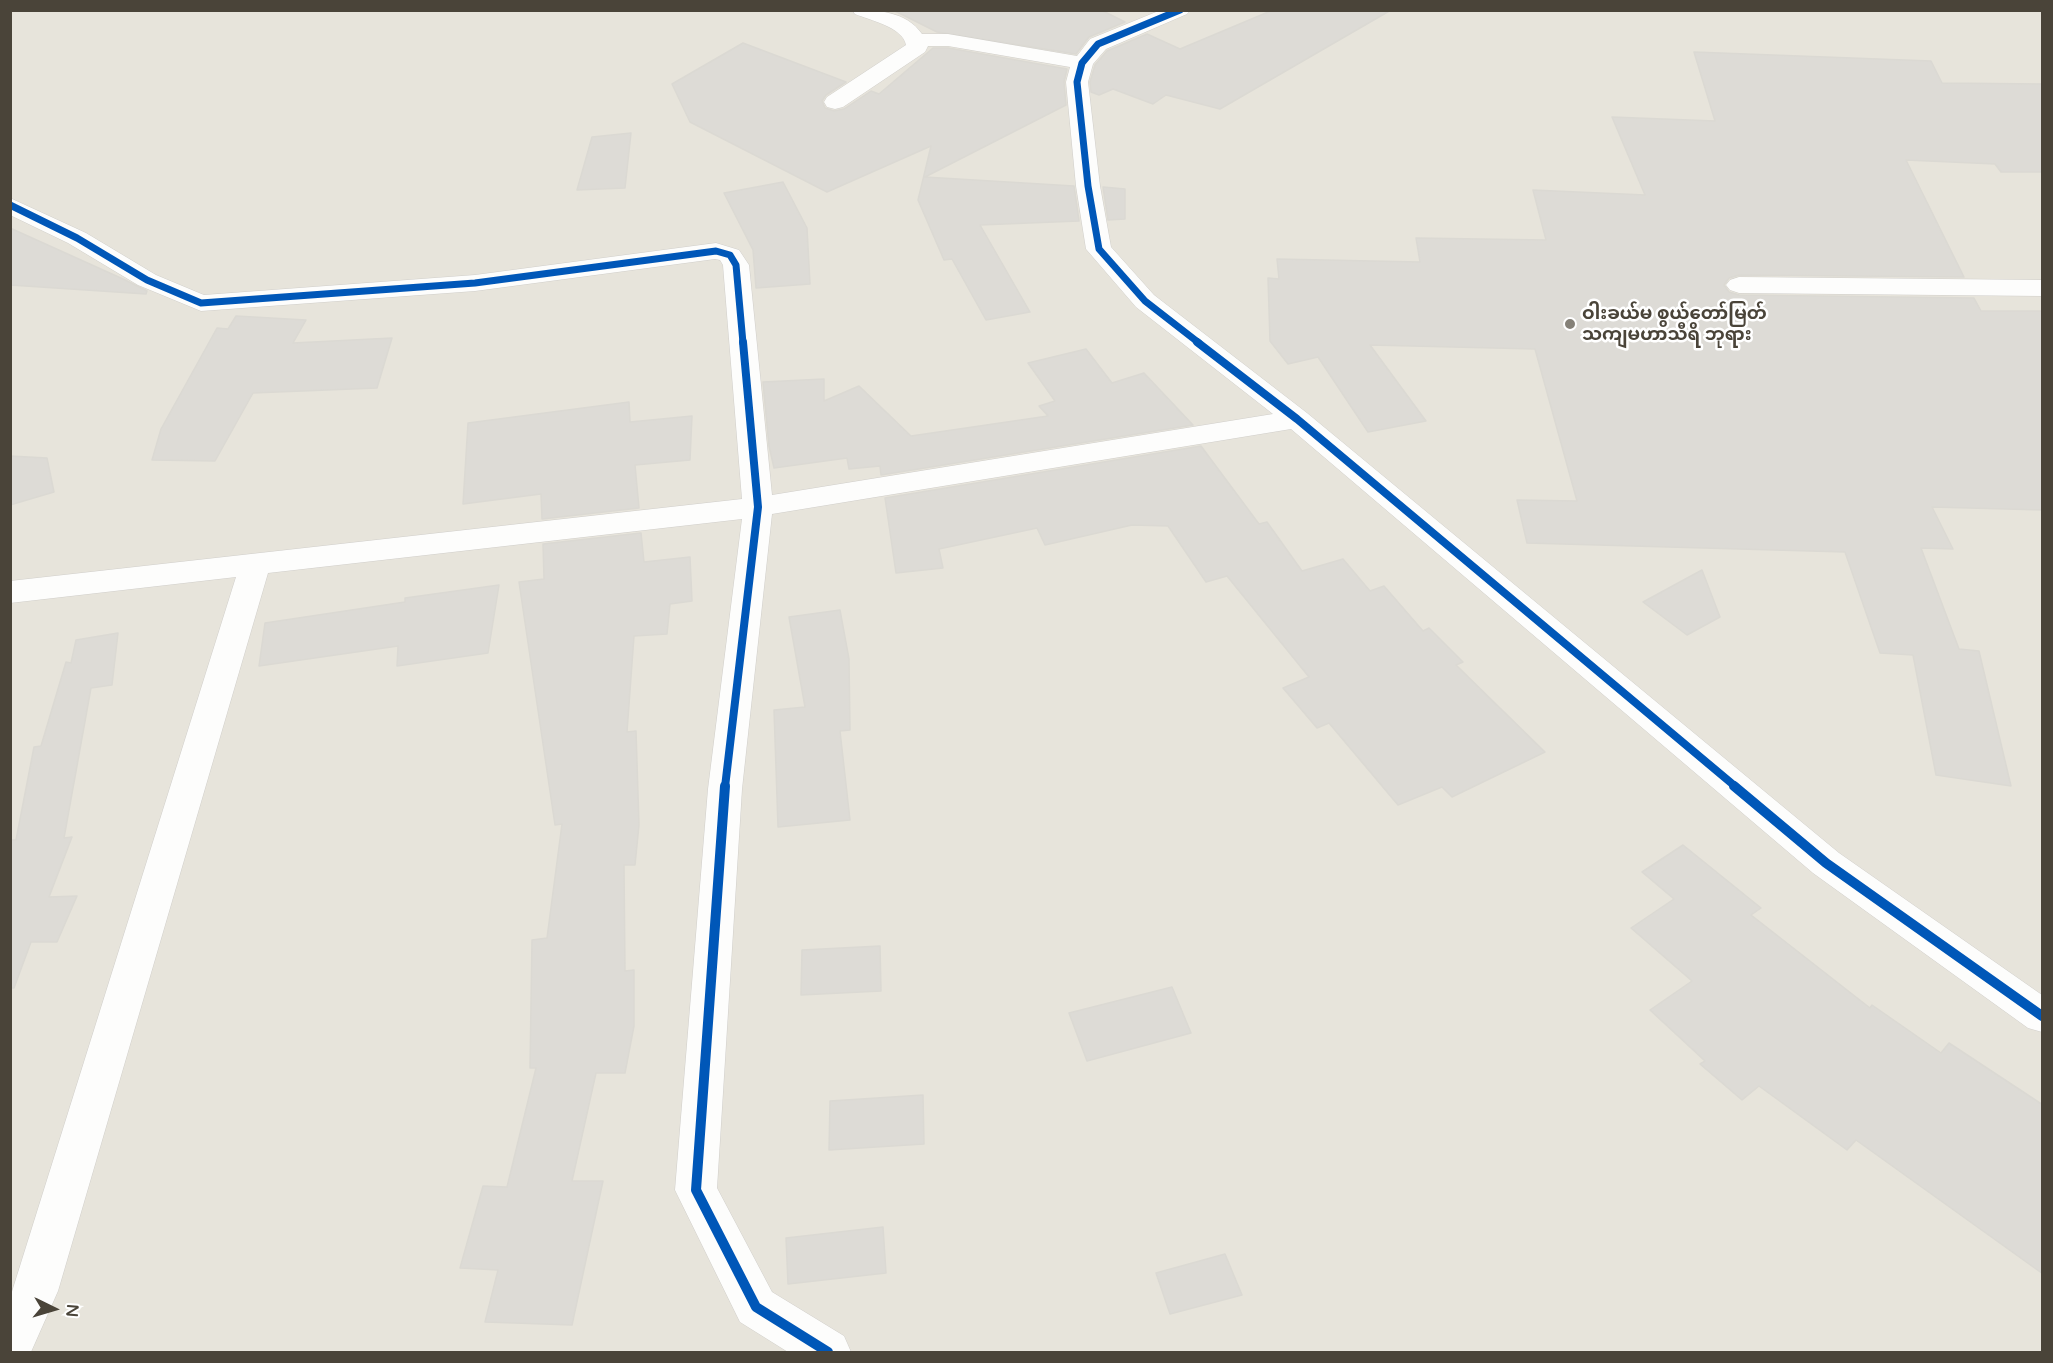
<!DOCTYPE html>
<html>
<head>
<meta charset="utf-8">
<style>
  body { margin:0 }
  #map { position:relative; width:2053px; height:1363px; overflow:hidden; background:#f3f2ed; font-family:"Varela Round",sans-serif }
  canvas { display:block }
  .frame { position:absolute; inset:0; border:12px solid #4a4439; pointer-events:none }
  .north { position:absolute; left:24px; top:1279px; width:60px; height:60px; -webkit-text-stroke:4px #fff; paint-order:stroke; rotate:95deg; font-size:16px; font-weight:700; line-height:24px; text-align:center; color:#4a4439 }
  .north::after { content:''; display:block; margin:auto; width:21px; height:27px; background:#4a4439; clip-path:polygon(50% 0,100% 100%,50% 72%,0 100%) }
</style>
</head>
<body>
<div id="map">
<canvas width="2053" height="1363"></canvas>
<div class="frame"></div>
<div class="north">N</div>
</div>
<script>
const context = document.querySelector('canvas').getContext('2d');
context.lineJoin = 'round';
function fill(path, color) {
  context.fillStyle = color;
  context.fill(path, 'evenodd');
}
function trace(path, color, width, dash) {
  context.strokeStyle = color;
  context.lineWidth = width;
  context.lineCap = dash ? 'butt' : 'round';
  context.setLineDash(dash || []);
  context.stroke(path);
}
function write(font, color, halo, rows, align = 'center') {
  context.font = font + ' "Varela Round","Noto Sans Myanmar",sans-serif';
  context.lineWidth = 5;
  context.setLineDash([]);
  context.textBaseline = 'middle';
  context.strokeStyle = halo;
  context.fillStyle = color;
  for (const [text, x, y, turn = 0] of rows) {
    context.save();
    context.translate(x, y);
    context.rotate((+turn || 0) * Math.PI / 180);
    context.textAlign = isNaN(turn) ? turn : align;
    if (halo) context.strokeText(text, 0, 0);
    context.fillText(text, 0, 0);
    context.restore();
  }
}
fill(new Path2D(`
  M11 11H2042V1352H11Z`), '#e7e4db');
const building = new Path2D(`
  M893 10H1101L1125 22 1089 37 1076 54 937 32Z
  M1273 10H1391L1220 109 1166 95 1153 104 1113 89 1099 95 1091 92 1090 82 1095 65 1107 51 1147 34 1180 49Z
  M743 43 846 82 826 95 822 101 825 108 834 111 844 109 871 91 879 94 933 48H948L1067 69 1064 82 1066 105 925 177 1074 186 1079 221 980 225 1030 312 986 320 952 259 944 260 918 200 931 146 827 192 690 122 672 84Z
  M1694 52 1931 61 1942 83 2043 84V172H2001L1995 164 1906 160 1964 277 1739 275 1729 278 1724 285 1729 292 1739 295 1974 298 1981 311H2042L2043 510 1932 507 1953 549 1921 548 1959 649 1979 651 2011 786 1936 775 1913 655 1880 653 1845 552 1527 543 1517 500 1577 501 1535 349 1370 345 1426 421 1368 432 1318 357 1288 364 1270 341 1268 278 1279 279 1277 259 1420 262 1416 238 1546 240 1533 190 1645 195 1612 117 1715 121Z
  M631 133 625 188 577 190 592 137Z
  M783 182 807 228 810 284 756 288 753 250 724 193Z
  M1103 187 1125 189V219L1108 220Z
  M10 228 123 279 147 291 146 294 10 285Z
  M236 316 306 320 293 343 392 338 377 388 253 393 215 461 152 460 161 429 217 328 228 329Z
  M1086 349 1112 383 1144 373 1193 425 881 475 880 466 849 469 847 458 774 468 769 446 763 382 824 379V401L859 386 911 436 1048 416 1039 406 1055 401 1028 363Z
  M629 402 630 422 692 416 690 460 635 465 639 508 542 519 541 494 463 504 468 423Z
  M1201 446 1259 524 1267 522 1302 571 1343 559 1370 591 1384 586 1423 631 1429 628 1463 662 1456 665 1545 752 1452 797 1442 787 1398 805 1329 723 1317 728 1283 688 1309 677 1227 576 1206 582 1168 526 1132 525 1045 545 1037 528 939 549 943 568 896 573 885 498Z
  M10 456 47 458 54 492 10 505Z
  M641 533 644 562 690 557 692 601 670 604 667 634 634 636 627 732 636 731 639 825 635 865H624L625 971 634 970V1026L625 1073H596L572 1181H603L572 1325 485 1322 498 1270 460 1268 483 1186 507 1187 536 1068H530L532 940 547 938 562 824 555 825 519 582 544 579 543 544Z
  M1702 570 1720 617 1687 635 1643 602Z
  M499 585 488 653 397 666 398 646 259 666 265 623 405 602V598Z
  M840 610 849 659 850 730 840 731 850 820 778 827 774 710 805 707 789 617Z
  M118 633 112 685 91 688 64 838 72 837 49 897 77 896 57 942H31L14 988H10V840H16L34 747 41 746 66 662 71 663 76 640Z
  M1683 845 1761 908 1751 915 1870 1008 1872 1005 1941 1053 1949 1043 2043 1105V1274L1856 1140 1847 1150 1759 1086 1742 1100 1700 1064 1705 1061 1650 1010 1692 981 1631 928 1674 899 1642 872Z
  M880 946 881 991 801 995 802 950Z
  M1172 987 1191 1033 1087 1061 1069 1013Z
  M923 1095 924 1144 829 1150 830 1101Z
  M883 1227 886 1273 788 1284 786 1238Z
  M1225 1254 1242 1295 1170 1314 1156 1273Z`);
fill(building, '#dddbd6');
trace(building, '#dbd9d3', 1.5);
const minor = new Path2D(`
  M852 10C877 10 906 11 922 34H948L1077 56 1090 39 1161 10H1190L1187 14 1106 49 1093 64 1088 82 1100 186 1111 247 1154 295 1307 413 1839 853 2042 995V1032L2028 1028 1813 873 1291 429 772 514 742 789 717 1188 772 1292 844 1336 851 1352H788L740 1322 675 1190 708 789 742 519 268 573 58 1291 31 1352H10V1298L236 577 10 603V581L742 499 723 265 720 260 715 259 475 291 201 311 138 285 68 243 10 215V198L86 233 156 275 204 295 475 275 716 243 739 250 749 265 772 495 1273 414 1136 307 1086 249 1076 186 1066 82 1070 67 948 46H928L925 52 843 107 835 109 827 107 824 102 827 97 906 45C903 27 869 20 855 14Z
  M1739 277 2042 280V296L1739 293 1730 290 1726 285 1730 280Z`);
trace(minor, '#d1cfcb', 1);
fill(minor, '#fdfdfc');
trace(new Path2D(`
  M1180 10 1098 44 1082 63 1077 82 1088 186 1099 249 1145 301 1199 343
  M10 205 77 238 147 280 201 303 475 283 716 251 730 255 736 265 743 343`), '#0057b8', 7);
trace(new Path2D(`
  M1197 342 1297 419 1736 787
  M725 787 758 507 743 342`), '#0057b8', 8);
trace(new Path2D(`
  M725 786 696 1190 756 1307 828 1352
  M1734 786 1826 863 2042 1016`), '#0057b8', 10);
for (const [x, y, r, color] of [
  [1570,324,6,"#858178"]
]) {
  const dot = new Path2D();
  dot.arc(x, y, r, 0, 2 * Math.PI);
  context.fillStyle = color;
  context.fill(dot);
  trace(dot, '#fff', 2);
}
write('bold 18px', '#4a4439', '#fff', [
  ["ဝါးခယ်မ စွယ်တော်မြတ်",1582,314],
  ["သကျမဟာသီရိ ဘုရား",1582,335]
], 'left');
</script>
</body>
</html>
